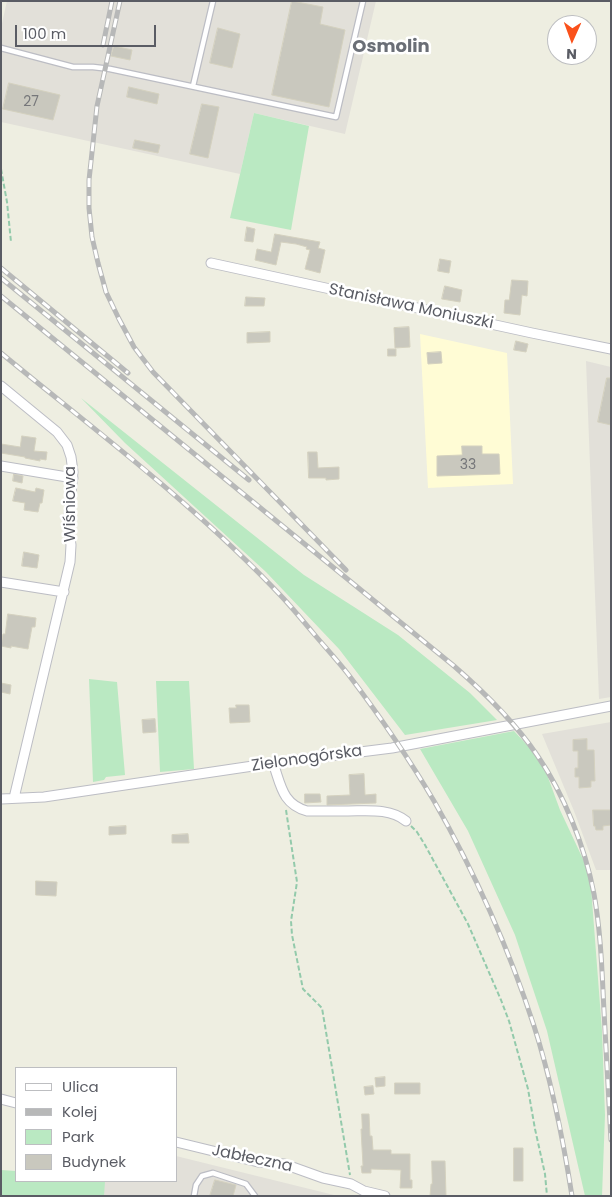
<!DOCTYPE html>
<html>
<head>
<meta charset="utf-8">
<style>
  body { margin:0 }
  #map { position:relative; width:612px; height:1197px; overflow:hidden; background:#eeeee1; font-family:Poppins,sans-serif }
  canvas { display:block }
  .frame { position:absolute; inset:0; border:2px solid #5a5c64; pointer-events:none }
  .legend { position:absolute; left:15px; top:1067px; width:162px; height:115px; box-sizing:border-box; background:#fff; border:1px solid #bdbec1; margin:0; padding:6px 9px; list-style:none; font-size:15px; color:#5a5c64 }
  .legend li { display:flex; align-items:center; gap:10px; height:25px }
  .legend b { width:25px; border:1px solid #bdbec1 }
  .north { position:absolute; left:547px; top:15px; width:50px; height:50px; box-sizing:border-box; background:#fff; border:1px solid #bdbec1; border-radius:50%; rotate:182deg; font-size:14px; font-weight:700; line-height:20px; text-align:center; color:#5a5c64 }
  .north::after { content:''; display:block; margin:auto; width:18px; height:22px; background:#fa511b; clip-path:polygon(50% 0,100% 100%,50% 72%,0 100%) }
  .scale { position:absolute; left:15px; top:25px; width:141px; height:22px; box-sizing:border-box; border:2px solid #5a5c64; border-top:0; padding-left:6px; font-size:15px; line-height:18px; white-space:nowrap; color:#5a5c64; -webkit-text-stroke:4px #fff; paint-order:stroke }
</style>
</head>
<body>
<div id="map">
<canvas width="612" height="1197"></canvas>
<div class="frame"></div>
<ul class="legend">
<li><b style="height:6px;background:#fff"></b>Ulica</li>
<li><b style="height:6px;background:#b7b8b8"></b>Kolej</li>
<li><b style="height:14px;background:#bae9c2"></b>Park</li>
<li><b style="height:14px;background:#c9c8be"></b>Budynek</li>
</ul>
<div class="north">N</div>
<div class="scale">100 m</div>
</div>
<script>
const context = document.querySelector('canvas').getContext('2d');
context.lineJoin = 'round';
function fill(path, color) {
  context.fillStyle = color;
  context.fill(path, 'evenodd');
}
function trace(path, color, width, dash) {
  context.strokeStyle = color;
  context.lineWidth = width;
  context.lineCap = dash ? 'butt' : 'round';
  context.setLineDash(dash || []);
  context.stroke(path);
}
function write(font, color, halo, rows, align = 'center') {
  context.font = font + ' Poppins,sans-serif';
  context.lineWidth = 5;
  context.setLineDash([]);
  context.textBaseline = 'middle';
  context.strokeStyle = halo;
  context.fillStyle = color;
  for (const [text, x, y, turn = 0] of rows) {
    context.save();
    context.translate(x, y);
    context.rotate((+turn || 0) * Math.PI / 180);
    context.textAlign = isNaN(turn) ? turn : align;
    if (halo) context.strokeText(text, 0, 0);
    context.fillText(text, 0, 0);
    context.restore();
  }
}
fill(new Path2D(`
  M420 334 507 353 513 484 428 488Z`), '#fffcd5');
fill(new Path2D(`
  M7 1H376L345 134 254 113 240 174 1 122V28Z
  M586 361 611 367V697L599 699Z
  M611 722V870H596L574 811 542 734Z
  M176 1156 338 1196H103L104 1181H176Z`), '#e2e0d9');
fill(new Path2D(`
  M254 113 309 126 291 230 230 218Z
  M81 398 304 575 398 635 470 693 497 720 405 735 339 649 266 572 125 443Z
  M89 679 117 682 125 775 106 777 104 780 93 782Z
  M156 681H189L194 769 160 772Z
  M514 731 542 761 560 810 590 874 602 1031 605 1115 602 1196H585L547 1031 515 935 468 831 420 749Z
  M1 1170 16 1171V1181H105L104 1196H1Z`), '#bae9c2');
const building = new Path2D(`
  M292 1 323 7 320 24 345 30 329 107 272 95Z
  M218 28 240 34 232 68 210 63Z
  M114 46 132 50 130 60 111 56Z
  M9 83 60 95 53 120 3 109Z
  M129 87 159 94 157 104 127 97Z
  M202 104 219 107 208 158 190 154Z
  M135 140 160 145 158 153 133 148Z
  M247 227 255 229 253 242 245 241Z
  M275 234 320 242 318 248 325 250 320 273 305 269 310 250 306 249 307 247 296 244 281 242 276 265 255 260 257 249 271 252Z
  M440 259 451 261 449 273 438 271Z
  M512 280 528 281 527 296 522 295 520 315 504 313 505 300H509Z
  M445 286 462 290 460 302 442 299Z
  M246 297 265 298 264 306H245Z
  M409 327 410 347 395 348 394 328Z
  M270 332V342L247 343V333Z
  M516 341 528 344 526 352 514 350Z
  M388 349H396V356H388Z
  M441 352 442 363 428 364 427 353Z
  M607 378H611V425L598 422Z
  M22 436 36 438 34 451 47 452 46 460 40 459V461L25 458V457L1 453V444L20 447Z
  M462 446H482V454H499L500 474 437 476V456L462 455Z
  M308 452H317L318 468 339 467V479L326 480V478H309Z
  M14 474 23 476 22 483 13 481Z
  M16 488 35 492 36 488 44 490 42 503H40L38 512 24 510 25 503 13 501Z
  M24 552 39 555 37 568 22 566Z
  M8 614 36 618 35 627H32L28 649 11 646V648L1 646 3 634H5Z
  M1 683 11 685 10 694 1 692Z
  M236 705H249L250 722 230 723 229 708H236Z
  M155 719 156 732 143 733 142 720Z
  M587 739V750H594L595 781H591V787L579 788V777H575V768H578V751H573V740Z
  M364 774 365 795 376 794V803L327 805V796L350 795 349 775Z
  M305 794H320L321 802 305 803Z
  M593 810H611V825L603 826V830H596L595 826H594Z
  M126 826V834L109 835V827Z
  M188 834 189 843H172V835Z
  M36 881 57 882 56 896 36 895Z
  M385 1077V1086L376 1087 375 1078Z
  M395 1083H420V1094H395Z
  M373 1086 374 1094 365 1095 364 1087Z
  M362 1114H369L370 1136H372L373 1150H391V1154H410V1180H412V1188H400L401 1170 371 1169V1173H362L361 1166H363L361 1129H362Z
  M514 1148H523V1181H514Z
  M432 1161H445L446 1196H430L431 1184H432Z
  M215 1180 236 1185 233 1196H210Z`);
fill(building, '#c9c8be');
trace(building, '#d4d1bf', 1);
const lane = new Path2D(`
  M1 48 73 67H93L110 69 336 117 363 1
  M193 86 213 1
  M194 1196 196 1185 202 1176 213 1173 246 1184 255 1196`);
const street = new Path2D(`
  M211 263 532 333 611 349
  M1 386 57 432 67 445 71 457 73 472 68 525 71 545 70 562 14 798
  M1 466 73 478
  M1 582 64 592
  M273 763C281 785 282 804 307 811 321 811 334 811 348 811 367 811 390 808 406 821
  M1 799 44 797 273 763 392 748 611 706
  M1 1099 16 1103
  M176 1142 258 1162 284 1164 323 1178 351 1184 364 1191 385 1196`);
trace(lane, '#bcbdc4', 7);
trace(street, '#bcbdc4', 11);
trace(new Path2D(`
  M1 169 7 202 11 242
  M286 810 297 882 291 921 292 935 303 989 322 1008 350 1175
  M411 826 417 832 425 845 468 924 501 1000 509 1021 528 1089 535 1129 545 1174 547 1196`), '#93caab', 2, [5, 2.5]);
trace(lane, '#fff', 4.5);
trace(street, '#fff', 9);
const rail = new Path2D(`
  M120 1 97 106 89 180V208L92 237 98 263 106 292 119 319 134 347 153 372 346 570
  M103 45 112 1
  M1 268 128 373
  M1 278 249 480
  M1 296 454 666C485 693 514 721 537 755 564 794 585 847 594 894 601 933 602 972 604 1011 606 1054 609 1097 611 1140
  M1 353C97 432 198 507 283 598 294 610 304 622 314 634 325 647 337 660 348 674 379 715 408 757 434 801 474 871 509 949 534 1026 552 1082 563 1139 572 1196`);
trace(rail, '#b7b8b8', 5);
trace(rail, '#fff', 3, [9]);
write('14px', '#76777a', null, [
  ["27",31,102],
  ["33",468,465]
]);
write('16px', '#5a5c64', '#fff', [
  ["Stanisława Moniuszki",411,307,12],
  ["Wiśniowa",71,504,-90],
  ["Zielonogórska",307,759,-8],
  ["Jabłeczna",252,1159,12]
]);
write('bold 18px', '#6a6e76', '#fff', [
  ["Osmolin",391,47]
]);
</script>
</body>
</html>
